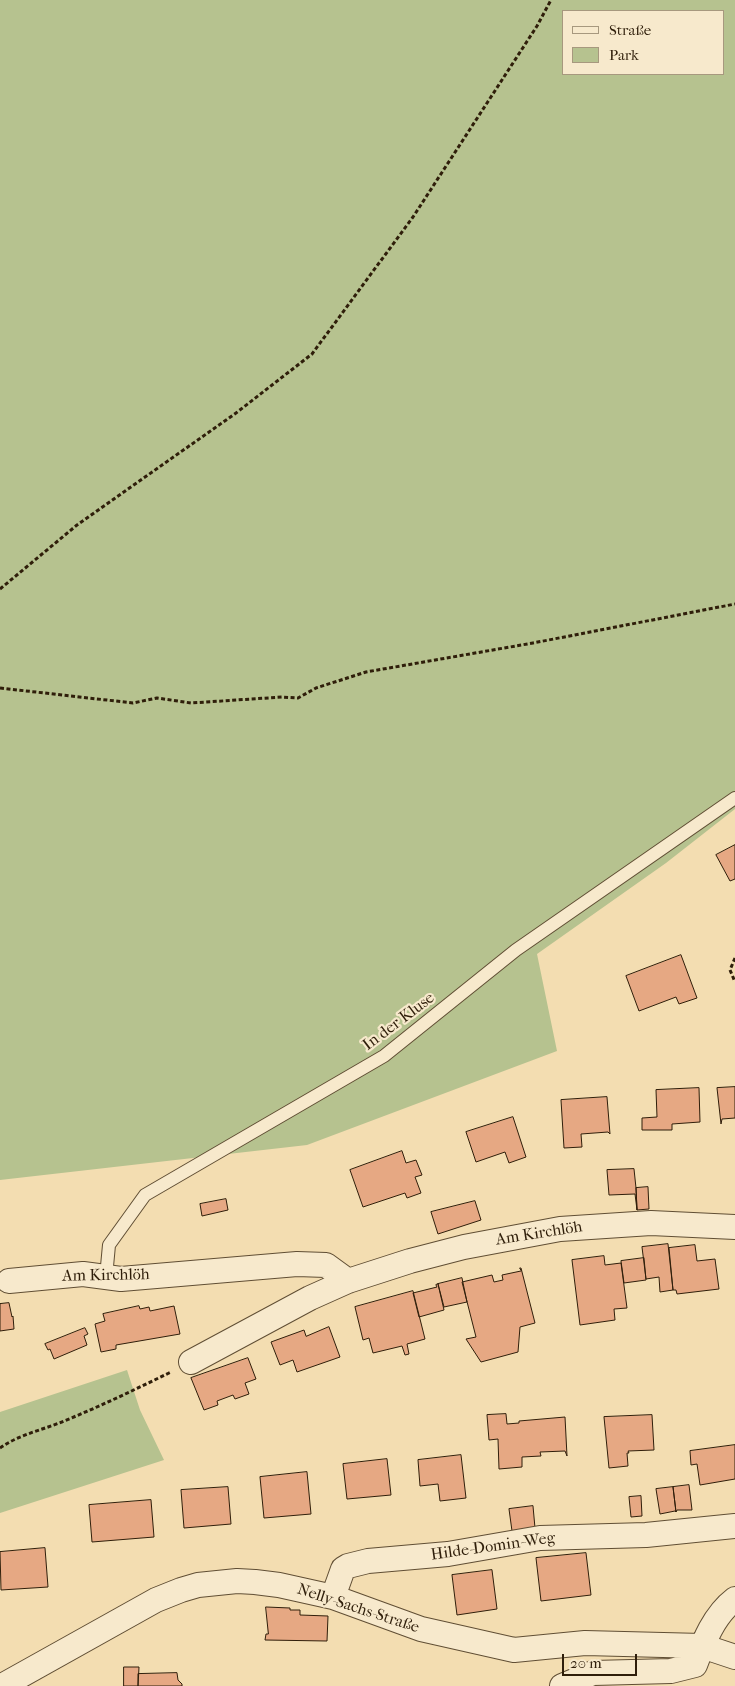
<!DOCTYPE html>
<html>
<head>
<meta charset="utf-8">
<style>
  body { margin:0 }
  #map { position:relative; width:735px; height:1686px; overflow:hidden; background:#f3ddb1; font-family:"IM FELL French Canon",serif }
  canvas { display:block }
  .legend { position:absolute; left:562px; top:10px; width:162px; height:65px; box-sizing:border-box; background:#f7e9cc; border:1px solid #a7987e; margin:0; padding:6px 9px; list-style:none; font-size:15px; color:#2f1e0a }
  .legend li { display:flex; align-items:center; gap:10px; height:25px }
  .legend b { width:25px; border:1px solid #a7987e }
  .scale { position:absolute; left:562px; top:1654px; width:75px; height:22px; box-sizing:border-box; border:2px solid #2f1e0a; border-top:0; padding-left:6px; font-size:15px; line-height:18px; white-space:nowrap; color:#2f1e0a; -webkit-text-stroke:4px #f7e9cc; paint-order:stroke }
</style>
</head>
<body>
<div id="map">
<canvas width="735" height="1686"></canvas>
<ul class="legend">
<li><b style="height:6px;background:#f7e9cc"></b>Straße</li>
<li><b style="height:14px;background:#b6c28f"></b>Park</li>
</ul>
<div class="scale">20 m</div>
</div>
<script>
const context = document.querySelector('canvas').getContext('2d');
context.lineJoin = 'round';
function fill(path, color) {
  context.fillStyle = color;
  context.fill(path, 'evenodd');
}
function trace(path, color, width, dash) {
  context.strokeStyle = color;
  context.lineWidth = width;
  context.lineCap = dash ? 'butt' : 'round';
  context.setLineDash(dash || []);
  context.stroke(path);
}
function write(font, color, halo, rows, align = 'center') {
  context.font = font + ' "IM FELL French Canon",serif';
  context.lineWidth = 4.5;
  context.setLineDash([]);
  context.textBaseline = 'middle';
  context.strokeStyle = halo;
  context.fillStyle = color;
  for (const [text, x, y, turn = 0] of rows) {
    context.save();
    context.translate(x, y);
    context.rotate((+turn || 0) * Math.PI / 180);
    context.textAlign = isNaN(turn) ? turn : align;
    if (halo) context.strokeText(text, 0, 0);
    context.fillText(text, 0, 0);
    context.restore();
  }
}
fill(new Path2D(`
  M0 0H735V809L666 863 537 954 557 1051 307 1145 0 1180ZM564 11H724V74H564Z
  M127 1370 140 1410 164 1460 0 1513V1412Z`), '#b6c28f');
const building = new Path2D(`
  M735 845V879L730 881 716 855Z
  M681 955 697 998 679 1004 676 997 639 1011 626 976Z
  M735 1087V1118L722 1119 721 1124 717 1088Z
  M699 1088 700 1122 672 1124V1130H642V1118L657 1117 656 1090Z
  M607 1097 610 1134 608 1132 581 1134 582 1147 564 1148 561 1100Z
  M513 1117 526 1157 509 1163 505 1152 476 1162 466 1132Z
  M402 1151 406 1163 416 1160 422 1175 415 1177 421 1193 407 1198 405 1193 363 1207 350 1170Z
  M634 1169 636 1188 637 1210 635 1194 609 1195 607 1170Z
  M648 1187 649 1209 637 1210 636 1188Z
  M226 1199 228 1210 202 1216 200 1204Z
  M475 1201 481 1220 438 1234 431 1212Z
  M668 1244 673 1290 660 1292 659 1277 646 1279 642 1247Z
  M695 1245 697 1261 715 1259 719 1289 677 1294 676 1290H673L669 1248Z
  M604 1256 605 1265 621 1263 627 1308 614 1309 615 1320 580 1325 572 1260Z
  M644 1258 646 1280 624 1283 621 1261Z
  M520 1268H521L535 1323 520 1327 518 1352 481 1362 466 1339 476 1337 462 1282 492 1275 494 1282 503 1280 502 1275 521 1271Z
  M462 1278 467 1302 444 1307 438 1284Z
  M438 1284 444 1310 419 1317 413 1293 437 1287 436 1285Z
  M413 1291 425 1339 407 1344 409 1354 405 1355 402 1346 373 1353 369 1338 363 1340 355 1307Z
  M9 1303 12 1317 13 1316 14 1329 0 1331V1304Z
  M139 1306 140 1309 149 1307 150 1311 174 1306 180 1334 116 1345V1349L101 1352 95 1324 105 1321 103 1314Z
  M329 1327 340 1357 297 1372 293 1360 280 1365 271 1342 304 1330 306 1336Z
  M85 1328 88 1334 84 1336 87 1345 54 1359 50 1349 48 1350 45 1344Z
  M248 1358 256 1379 245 1383 249 1394 235 1399 233 1395 217 1401 218 1405 204 1410 191 1378Z
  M506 1414 507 1424 519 1423V1421L565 1417 567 1456 565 1451 540 1452 541 1456 522 1457V1467L499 1469 498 1439 489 1440 487 1415Z
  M652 1415 654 1450 628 1451 629 1453H627L628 1466 609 1468 604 1417Z
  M735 1445V1479L700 1485 697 1464 691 1465 690 1451Z
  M461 1455 466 1498 440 1501 438 1484 420 1486 418 1460Z
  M387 1459 391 1495 347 1499 343 1464Z
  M307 1472 311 1514 264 1518 260 1477Z
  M689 1485 692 1510H677L676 1512 673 1487Z
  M228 1487 231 1524 184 1528 181 1490Z
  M673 1487 676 1512 675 1511 660 1514 656 1489Z
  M641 1496 642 1516 631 1517 629 1497Z
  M151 1500 154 1537 92 1542 89 1505Z
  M533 1506 535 1528 512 1531 509 1509Z
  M45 1548 48 1587 1 1590 0 1552Z
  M586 1553 591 1595 541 1601 536 1558Z
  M492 1570 497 1609 457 1615 452 1575Z
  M266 1607 290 1608V1610H300V1615L328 1616 327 1641 265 1640 266 1634H268Z
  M124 1667H139L138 1686H124Z
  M177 1673 178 1680 182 1684V1686H138V1674Z`);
fill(building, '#e6a883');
trace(building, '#2f1e0a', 1);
const service = new Path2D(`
  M106 1277 109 1245 145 1195 384 1056 516 950 735 798`);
const minor = new Path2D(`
  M9 1281 83 1274 121 1279 297 1264 326 1265 348 1281
  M191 1362 310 1298 348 1281 410 1261 464 1247 560 1229 651 1223 735 1227
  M333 1597 343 1569 348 1566 368 1561 448 1554 540 1538 646 1535 735 1526
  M2 1686 156 1600 181 1590 198 1585 237 1581 255 1582 279 1585 333 1597 421 1629 514 1650 585 1643 702 1646 735 1657
  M562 1686 593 1673 671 1671 695 1665C704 1641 714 1615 735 1599`);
trace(service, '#604e34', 14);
trace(minor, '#604e34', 26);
trace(new Path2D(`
  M0 589 77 525 236 413 312 354 413 217 537 26 551 0
  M0 688 133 703 157 698 191 703 282 697 298 698 316 688 366 672 533 643 735 604
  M735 958 730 970 735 982
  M0 1448C20 1434 43 1430 64 1421 101 1406 136 1389 171 1372`), '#2f1e0a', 3, [4, 2.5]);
trace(service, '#f7e9cc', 12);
trace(minor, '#f7e9cc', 24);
write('16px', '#2f1e0a', '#f7e9cc', [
  ["In der Kluse",399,1022,-37],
  ["Am Kirchlöh",539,1234,-9],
  ["Am Kirchlöh",106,1276,-1],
  ["Hilde-Domin-Weg",493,1547,-8],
  ["Nelly-Sachs-Straße",358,1609,18]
]);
</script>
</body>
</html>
